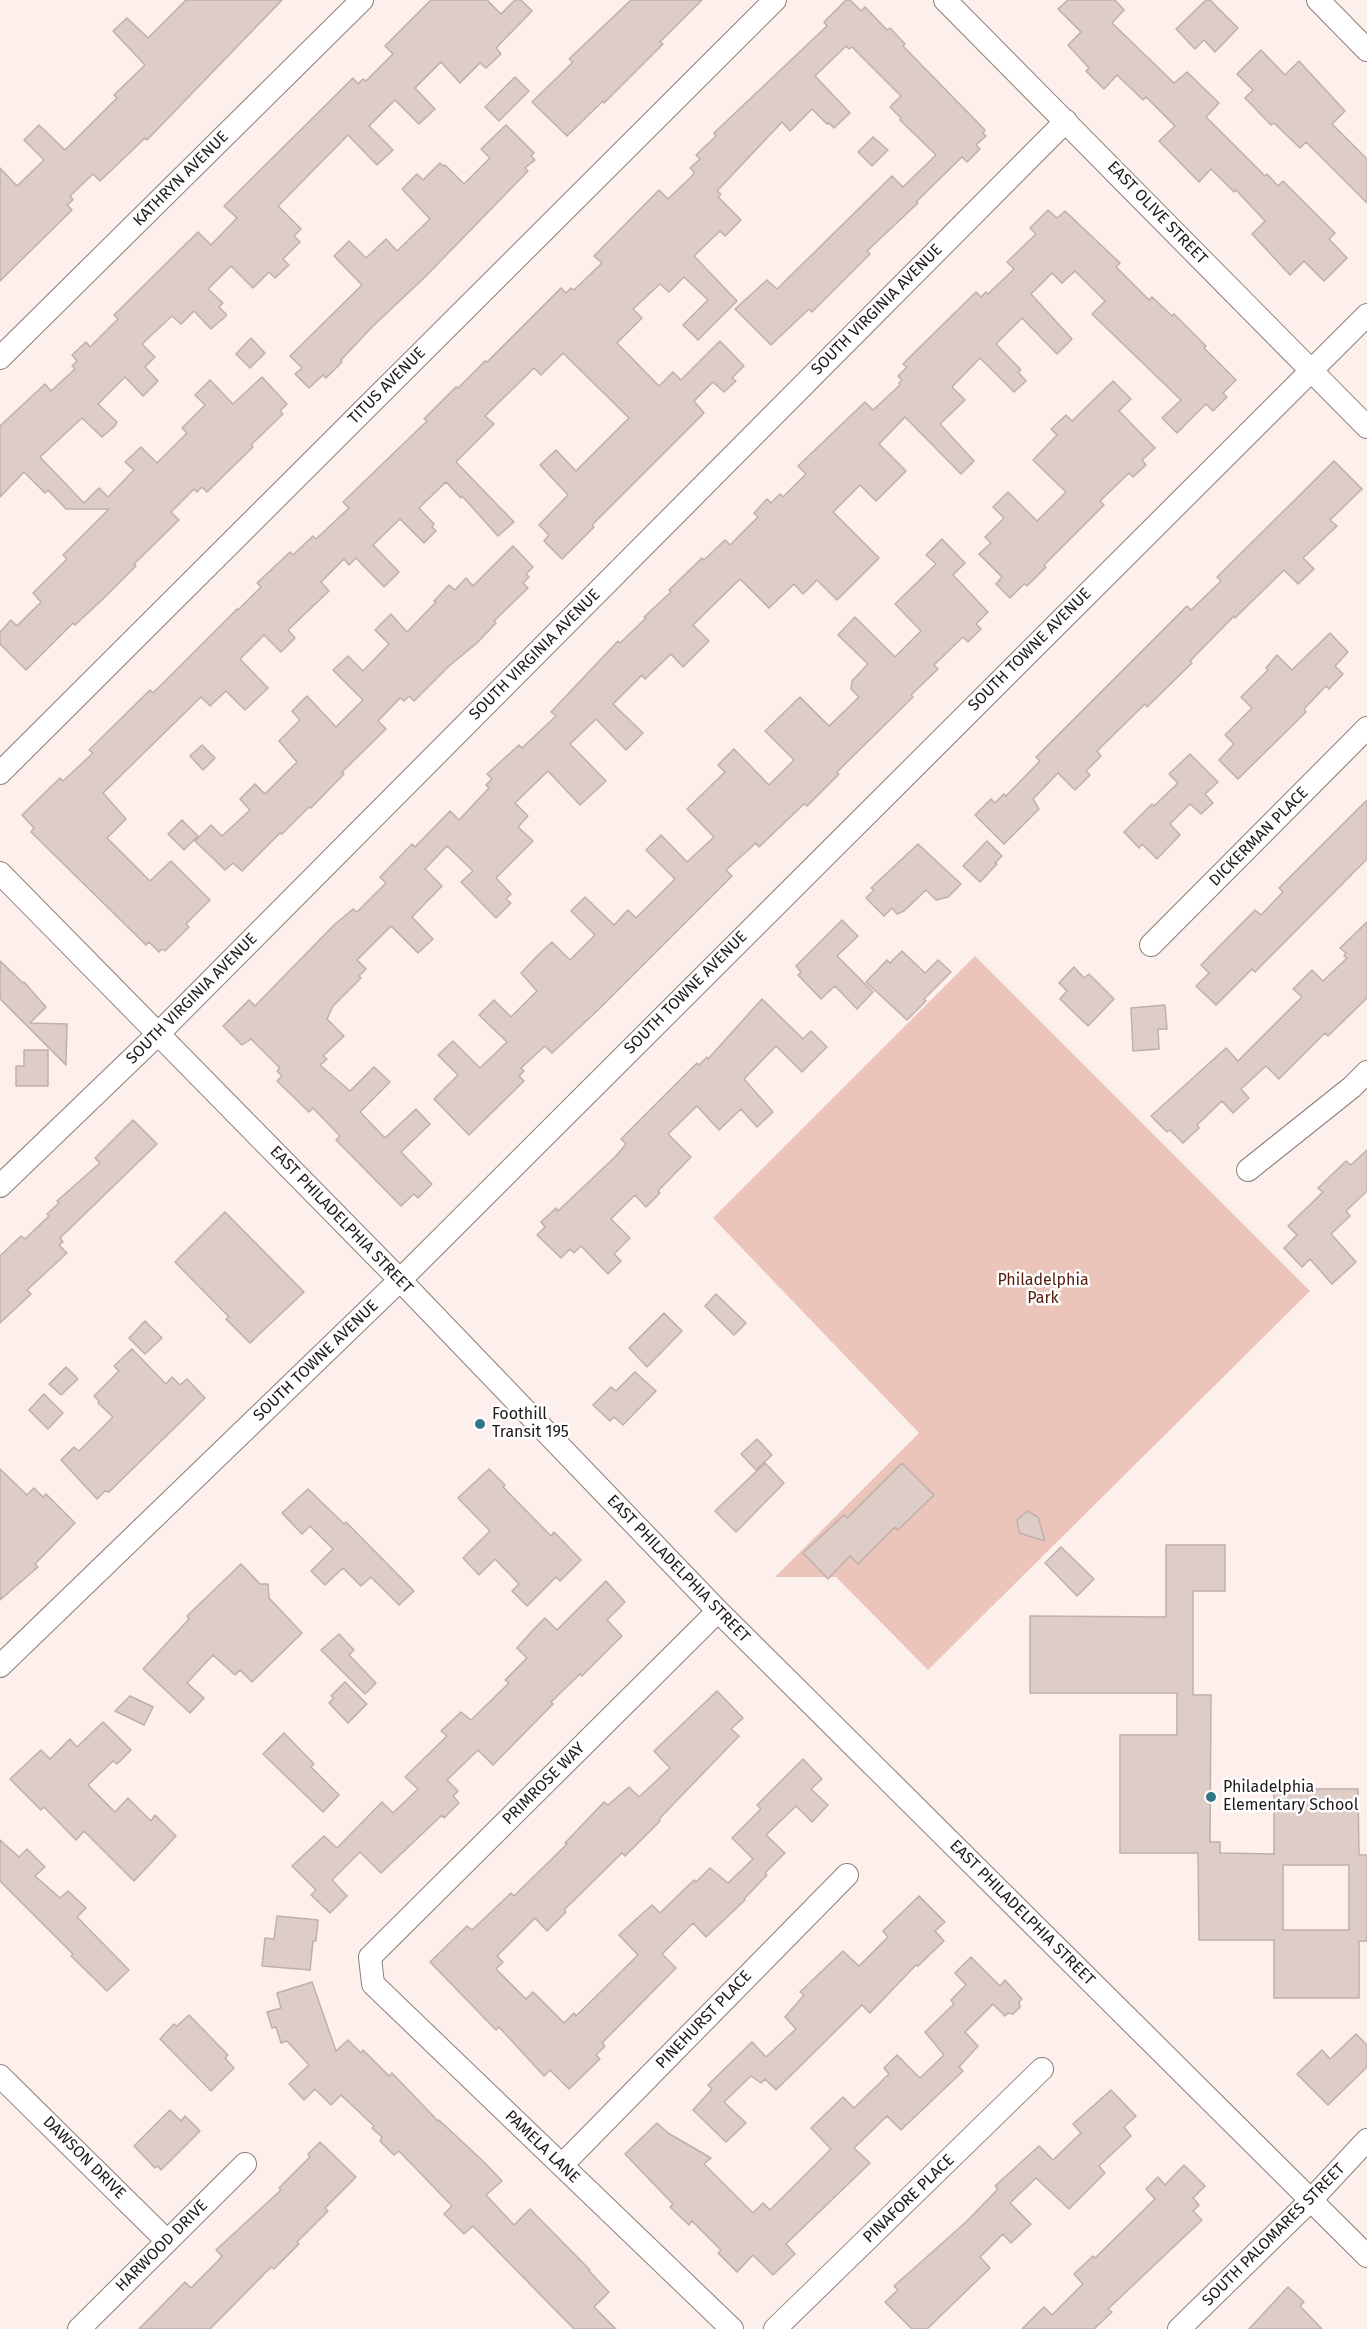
<!DOCTYPE html>
<html>
<head>
<meta charset="utf-8">
<style>
  body { margin:0 }
  canvas { display:block; background:#fdefeb }
</style>
</head>
<body>
<canvas width="1367" height="2329"></canvas>
<script>
const context = document.querySelector('canvas').getContext('2d');
context.lineJoin = 'round';
function fill(path, color) {
  context.fillStyle = color;
  context.fill(path, 'evenodd');
}
function trace(path, color, width, dash) {
  context.strokeStyle = color;
  context.lineWidth = width;
  context.lineCap = dash ? 'butt' : 'round';
  context.setLineDash(dash || []);
  context.stroke(path);
}
function write(font, color, halo, rows, align = 'center') {
  context.font = font + ' "Fira Sans",sans-serif';
  context.lineWidth = 5;
  context.setLineDash([]);
  context.textBaseline = 'middle';
  context.strokeStyle = halo;
  context.fillStyle = color;
  for (const [text, x, y, turn = 0] of rows) {
    context.save();
    context.translate(x, y);
    context.rotate((+turn || 0) * Math.PI / 180);
    context.textAlign = isNaN(turn) ? turn : align;
    if (halo) context.strokeText(text, 0, 0);
    context.fillText(text, 0, 0);
    context.restore();
  }
}
fill(new Path2D(`
  M975 956 1310 1291 928 1670 836 1577H775L919 1433 713 1218Z`), '#ecc5ba');
const building = new Path2D(`
  M186 0H282L147 140 145 138 100 181 93 174 70 196 73 200 67 205 72 210 0 281V168L17 186 44 160 24 140 39 125 65 150 117 98 114 95 145 65 113 31 127 18 148 38Z
  M431 0H487L501 14 515 0H521L532 11 496 48 501 54 486 68 480 63 460 83 441 62 415 88 435 109 419 124 395 100 369 126 393 150 377 165 348 135 278 206 301 229 294 236 300 242 283 259 289 265 275 278 269 272 253 288 231 266 208 289 223 303 219 307 226 314V316L211 329 194 311 181 324 172 316 142 344 155 357 145 367 158 381 143 396 125 377 98 404 117 422 115 426 102 437 82 418 40 457 84 503 99 488 108 497 134 470 125 462 141 447 157 463 187 433 182 428 205 405 195 395 210 380 233 404 262 377 287 404 280 411 283 414 254 442 251 445 253 447 207 492 202 487 197 492 194 489 171 512 179 520 134 564 136 566 104 598 75 625 73 623 26 670 0 644V632L11 620 17 626 41 602 33 593 67 559 63 555 109 509H66L48 490 45 493 24 472 0 497V426L45 384 51 391 75 369 72 366 77 361 72 355 86 342 90 347 118 319 114 315 198 232 211 245 237 218 224 206 353 78 358 84 363 79 366 81 393 54 385 46Z
  M631 0H702L660 42 663 44 604 103 603 101 567 136 532 102 573 62 569 59Z
  M846 0H850L861 11 865 7 887 30 890 28 905 44 903 46 985 130 983 133 986 136 976 145 980 149 967 162 962 157 916 202 918 203 867 251 870 254 812 312 809 309 771 345 735 309 767 280 777 289 892 176 903 187 936 155 900 120 901 118 890 107 901 96 852 47 849 49 846 46 815 76 850 113 834 128 829 123 827 124 812 109 790 131 782 122 717 191 721 194 718 197 741 220 725 236 720 231 694 256 737 301 698 340 683 325 708 300 684 277 669 292 660 284 633 309 642 318 617 343 659 386 673 372 681 380 720 341 744 366 732 378 736 381 724 392 713 382 694 401 704 413 592 525 594 527 562 559 544 541 549 535 539 525 568 495 540 465 556 450 576 471 629 418 563 353 541 375 534 368 485 416 494 424 456 462 514 522 498 536 462 496 461 498 446 482 419 508 434 524 432 527 436 531 424 543 400 519 373 545 399 572 384 587 356 558 349 565 344 559 321 582 329 591 288 630 295 638 281 652 264 635 240 659 268 688 245 710 226 691 210 706 201 697 103 793 126 819 107 838 150 881 171 861 210 900 186 924 189 927 165 951 162 949 159 952 149 942 146 945 31 832 34 828 22 815 60 778 63 781 93 753 89 750 150 690 153 693 237 609 238 610 261 587 257 583 290 552 293 555 313 536 316 539 349 508 343 502 427 421 424 419 456 387 458 388 485 361 487 362 561 288 566 293 571 288 574 290 602 263 594 256 659 190 668 199 693 175 694 172 690 168 700 159 696 155 716 136 714 133 827 26 824 22Z
  M1068 0H1115L1124 10 1112 23 1174 83 1187 72 1219 103 1206 117 1265 176 1267 174 1278 186 1283 181 1335 233 1329 239 1347 258 1324 281 1304 261 1290 275 1252 234 1265 221 1236 190 1234 192 1211 169 1199 182 1159 141 1175 126 1146 97 1143 100 1117 75 1104 89 1086 71 1089 68 1068 45 1081 32 1058 9Z
  M1206 0H1210L1238 28 1215 52 1204 40 1195 49 1176 29Z
  M1261 50 1285 75 1299 61 1345 111 1332 124 1367 159V203L1306 142 1300 148 1274 123 1271 125 1245 98 1253 90 1237 74Z
  M515 77 529 91 499 121 485 107Z
  M506 125 534 153 531 156 535 160 525 168 528 171 425 277 371 328 341 360 342 362 326 378 323 375 309 388 295 374 302 368 290 356 362 285 334 256 349 241 366 258 386 239 397 251 430 219 402 189 417 174 423 180 440 163 443 166 445 165 464 184 490 158 481 149Z
  M873 137 888 150 872 166 858 152Z
  M1048 210 1057 218 1065 211 1120 263 1116 267 1149 300 1152 297 1172 316 1174 314 1206 346 1204 348 1236 380 1223 393 1227 397 1213 411 1206 404 1177 433 1162 418 1181 400 1092 314 1105 301 1075 271 1062 283 1052 273 1031 294 1072 339 1057 354 1022 318 996 344 1021 370 1018 372 1026 381 1014 392 980 358 952 387 965 400 940 424 974 461 961 474 905 417 879 444 906 471 876 501 860 485 833 512 879 558 837 600 817 580 803 594 794 584 769 608 741 580H739L693 625 709 641 683 667 671 654 645 679 642 675 613 704 643 733 626 750 596 719 570 744 606 781 580 805 548 771 515 803 528 816 518 827 533 841 496 878 511 894 506 899 511 903 496 918 461 882 473 871 447 846 425 869 442 886 412 917 433 939 432 940 418 953 391 926 357 960 366 969 359 976 361 978 333 1006 327 1019 344 1036 323 1056 327 1059 320 1065 350 1091 374 1067 390 1082 360 1112 385 1138 416 1109 430 1124 401 1152 432 1184 418 1198 414 1194 401 1206 336 1140 340 1136 313 1108 309 1112 277 1081 282 1076 277 1071 280 1068 251 1039 242 1045 223 1026 249 1000 255 1006 334 925 353 909 357 912 386 883 380 877 412 844 415 847 450 811 459 820 489 788 486 785 492 779 487 774 519 745 522 748 556 716 551 712 618 641 620 643 646 618 644 617 671 592 669 590 702 558 704 560 725 540 730 545 758 517 754 513 767 499 771 503 780 494 783 497 806 474 798 466 865 402 873 410 900 385 899 383 902 380 898 376 907 367 903 364 921 346 976 292 981 297 986 292 988 294 1014 269 1007 262 1036 234 1030 228Z
  M251 338 265 353 250 368 236 354Z
  M1113 381 1131 399 1119 411 1155 448 1142 460 1146 465 1133 477 1129 473 1100 501 1104 505 1044 565 1046 567 1027 586 1024 584 1010 598 996 584 1002 577 979 554 991 543 985 537 1004 518 993 507 1008 492 1037 521 1066 492 1033 460 1057 435 1051 429 1066 415 1072 421Z
  M1334 461 1362 489 1330 520 1337 526 1303 558 1314 569 1298 584 1284 570 1235 618 1234 616 1190 661 1192 663 1147 707 1145 704 1097 751 1101 756 1086 771 1090 775 1075 790 1058 773 1033 799 1039 809 1004 844 975 815 991 799 995 803 1004 794 1006 796 1040 761 1036 757 1187 606 1191 610 1221 581 1217 577Z
  M942 539 965 563 953 575 988 612 976 624 981 629 968 642 963 637 934 665 938 669 911 695 913 697 837 772 839 774 807 806 804 804 759 847 756 843 726 870 732 876 597 1011 552 1053 545 1046 521 1068 524 1071 519 1076 524 1081 469 1135 434 1099 458 1075 438 1055 453 1041 480 1068 507 1042 479 1015 494 1000 511 1017 537 991 521 973 538 955 552 942 570 960 595 935 571 911 585 897 614 925 628 910 636 918 675 879 646 850 661 835 687 862 714 837 687 809 725 772 718 765 734 749 769 785 794 760 765 731 800 697 829 726 859 697 851 689 852 681 868 664 838 635 855 617 895 657 921 631 895 604 936 564 926 555Z
  M513 546 533 567 526 574 529 577 523 583 528 588 494 621 496 623 477 643 449 666 414 701 409 696 404 701 400 698 378 721 386 729 342 772 344 774 311 808 309 807 282 834 280 833 242 871 233 863 225 870 195 841 211 825 222 836 250 810 240 799 255 784 265 794 297 762 279 741 300 720 292 711 307 696 336 727 363 700 333 670 348 656 363 671 389 644 375 630 391 614 407 632 436 602 434 601 449 585 455 590 466 578 473 586Z
  M1330 633 1348 652 1335 666 1343 674 1329 689 1326 686 1304 709 1306 712 1238 779 1219 760 1234 744 1225 735 1252 708 1241 697 1268 670 1266 668 1277 655 1292 670Z
  M202 745 215 758 203 770 190 756Z
  M1190 754 1218 782 1205 794 1213 803 1201 814 1190 804 1170 824 1180 835 1157 859 1142 844 1139 848 1124 832 1152 804 1154 806 1178 783 1169 774Z
  M1367 800V859L1255 972 1252 969 1216 1005 1196 986 1209 973 1201 965 1255 910 1261 915 1283 892 1279 888Z
  M182 820 198 836 184 850 168 834Z
  M987 841 1002 856 995 863 997 864 980 882 963 866Z
  M918 844 961 884 948 897 936 900 926 890 904 911 897 914 892 908 884 916 866 898 874 890 871 888Z
  M842 920 858 936 837 956 873 992 857 1009 835 986 821 999 798 975 801 972 796 966Z
  M1367 922V998L1328 1036 1325 1033 1279 1079 1266 1066 1241 1089 1249 1098 1233 1113 1222 1101 1197 1125 1199 1128 1183 1143 1170 1130 1167 1132 1151 1116 1226 1048 1238 1061 1302 997 1293 989 1312 970 1323 981 1347 958 1344 956 1346 953 1340 948Z
  M902 951 925 973 938 960 951 972 924 999 926 1001 907 1020 866 982 887 960 890 963Z
  M0 961 23 983 24 982 46 1007 30 1023 67 1024 66 1065 0 999Z
  M1074 967 1084 978 1089 974 1114 999 1088 1026 1060 999 1067 991 1059 983Z
  M762 999 803 1039 811 1031 827 1047 802 1072 776 1046 744 1079 773 1112 757 1127 741 1109 719 1130 697 1106 668 1134 691 1157 658 1191 660 1193 646 1207 635 1195 611 1219 630 1238 614 1254 621 1261 608 1274 581 1246 574 1253 570 1249 561 1258 537 1235 545 1227 541 1222 556 1208 558 1211 616 1156 626 1144 621 1139 697 1063 699 1065 707 1057 708 1059Z
  M1165 1005 1167 1029H1158L1159 1049 1133 1051 1131 1008Z
  M24 1050H48V1086H16V1066H24Z
  M133 1120 157 1144 60 1238 63 1242 59 1245 67 1253 27 1290 31 1294 0 1323V1256L21 1236 25 1239 49 1216 47 1214 59 1203 57 1201 100 1163 95 1158Z
  M1367 1150V1191L1346 1211 1350 1216 1331 1234 1356 1262 1332 1284 1310 1259 1302 1267 1284 1248 1297 1235 1288 1226 1323 1192 1318 1188 1346 1161 1351 1165Z
  M225 1212 304 1292 250 1343 226 1319 229 1317 175 1262Z
  M716 1294 746 1323 734 1335 705 1306Z
  M664 1313 682 1331 647 1367 629 1348Z
  M145 1321 162 1338 145 1354 129 1338Z
  M132 1349 166 1384 172 1377 180 1385 187 1379 205 1398 109 1492 105 1491 97 1499 61 1460 74 1447 79 1451 113 1417 98 1403 99 1401 94 1396 119 1371 114 1366Z
  M66 1367 78 1379 61 1395 49 1384Z
  M635 1372 656 1391 623 1425 614 1417 610 1421 593 1405 611 1387 616 1391Z
  M44 1394 63 1413 48 1429 29 1410Z
  M757 1439 772 1455 756 1470 741 1454Z
  M765 1463 784 1483 736 1532 715 1511Z
  M902 1463 934 1495 898 1530 895 1527 858 1564 850 1556 828 1579 803 1553 844 1515 847 1518Z
  M0 1469 27 1495 34 1488 43 1497 46 1494 75 1523 35 1564 38 1567 0 1600Z
  M489 1469 505 1485 503 1487 551 1536 554 1532 581 1560 560 1581 556 1577 527 1606 512 1591 519 1584 495 1559 479 1575 463 1558 490 1531 458 1498Z
  M308 1489 344 1524 346 1522 414 1591 399 1605 371 1577 361 1586 343 1568 325 1585 311 1571 333 1549 310 1526 302 1534 282 1513Z
  M1027 1511 1038 1517 1045 1541 1019 1533 1017 1520Z
  M1166 1545H1225V1591H1193V1695H1211L1210 1842H1220V1853L1274 1854V1789H1358L1359 1855H1367V1941H1359V1998H1274V1940H1199L1198 1853H1120V1735H1177V1693H1030V1616L1166 1617ZM1283 1865H1349V1930H1283Z
  M1061 1547 1094 1579 1077 1596 1045 1563Z
  M241 1564 260 1584H268L269 1598 302 1633 252 1682 240 1670 235 1675 213 1655 187 1683 204 1698 190 1713 143 1669 189 1619 187 1616Z
  M606 1581 625 1602 607 1620 622 1636 582 1676 580 1674 551 1702 553 1704 493 1765 478 1750 447 1780 458 1791 453 1796 459 1803 444 1818 442 1815 381 1873 360 1852 332 1880 347 1896 330 1913 311 1895 316 1890 292 1866 324 1836 337 1848 382 1802 393 1813 418 1789 405 1777 447 1736 441 1731 461 1712 471 1720 509 1683 505 1680 527 1658 517 1648 533 1630 545 1618 557 1630Z
  M339 1634 354 1650 349 1655 376 1683 365 1694 321 1650Z
  M345 1682 367 1704 348 1723 329 1703 334 1698 331 1696Z
  M717 1691 743 1718 731 1729 739 1736 659 1819 660 1821 625 1856 622 1853 564 1910 566 1912 547 1931 535 1918 497 1956 503 1962 496 1969 526 1999 533 1992 564 2023 574 2013 576 2016 638 1955 619 1935 633 1922 652 1905 660 1913 694 1880 696 1882 710 1868 728 1883 753 1859 732 1838 761 1809 757 1805 803 1759 822 1779 811 1789 828 1805 812 1822 796 1806 766 1835 785 1853 765 1873 767 1875 744 1899 745 1900 706 1937 693 1923 662 1954 676 1968 602 2043 605 2046 596 2055 600 2059 569 2089 550 2070 544 2076 499 2027 496 2030 430 1962 467 1926 472 1930 511 1893 514 1896 567 1844 565 1843 604 1802 608 1805 629 1787 639 1797 670 1768 654 1751Z
  M130 1696 153 1707 144 1725 115 1711Z
  M103 1722 131 1750 117 1764 113 1761 88 1785 115 1812 128 1798 151 1821 155 1815 176 1836 134 1881 84 1831 76 1840 44 1807 41 1810 10 1779 41 1750 50 1759 70 1739 77 1747Z
  M284 1733 314 1764 311 1767 339 1795 323 1812 263 1754Z
  M0 1840 19 1857 27 1849 45 1867 35 1876 60 1898 68 1891 86 1908 77 1917 129 1970 107 1991 71 1956 73 1954 0 1881Z
  M919 1896 945 1922 935 1931 944 1941 918 1966 916 1965 870 2013 862 2005 776 2090 765 2079 761 2083 751 2076 724 2102 746 2123 726 2142 693 2110 712 2089 708 2085 752 2042 766 2057 796 2029 785 2017 804 1995 800 1992 843 1951 859 1966 888 1937 883 1931Z
  M277 1916 318 1920 316 1941H313L310 1970 262 1966 265 1938 274 1939Z
  M971 1957 1000 1986 1005 1980 1022 1999 1019 2002 1020 2007 1013 2014 1008 2013 1005 2016 993 2004 965 2032 978 2046 959 2067 963 2071 901 2130 887 2116 854 2148 870 2163 786 2244 795 2254 773 2275 753 2255 737 2272 718 2253 721 2250 692 2221 689 2225 670 2207 673 2204 625 2154 657 2123 668 2133 711 2158 704 2164 753 2213 763 2203 770 2210 831 2149 811 2128 843 2097 854 2108 889 2074 884 2068 897 2055 920 2078 944 2055 925 2032 954 2004 951 2000 966 1985 955 1973Z
  M312 1982 336 2051 348 2040 361 2053 363 2050 389 2076 392 2073 438 2121 439 2120 484 2162 502 2181 486 2195 514 2225 530 2209 590 2270 589 2271 609 2292 594 2307 616 2329H574L473 2226 464 2234 444 2214 452 2206 399 2151 394 2155 380 2141 382 2137 372 2128 374 2126 341 2095 331 2105 315 2089 304 2100 289 2084 309 2065 287 2041 281 2043 276 2027 272 2028 267 2012 281 2008 277 1993Z
  M189 2015 228 2055 225 2058 234 2068 211 2091 160 2039 174 2024 177 2026Z
  M1356 2034 1367 2045V2067L1328 2105 1297 2074 1322 2050 1330 2059Z
  M1111 2090 1136 2116 1124 2127 1131 2136 1099 2166 1105 2173 1069 2209 1036 2178 1010 2203 1031 2224 1011 2243 1003 2234 980 2257 990 2268 927 2329H912L885 2302 898 2290 894 2286 966 2222 998 2189 995 2186 1039 2146 1053 2160 1081 2133 1073 2124Z
  M170 2110 181 2121 185 2116 200 2131 161 2170 158 2166 155 2168 134 2146Z
  M320 2142 356 2177 325 2208 328 2211 297 2242 299 2244 274 2269 271 2267 210 2329H139L185 2282 191 2288 219 2260 222 2256 216 2250 281 2190 279 2188 310 2157 308 2154Z
  M1184 2165 1205 2186 1193 2198 1199 2205 1193 2211 1202 2220 1108 2309 1112 2312 1094 2329H1022L1044 2307 1052 2315 1083 2284 1074 2274 1093 2256 1095 2258 1155 2199 1146 2189 1158 2177 1165 2185Z
  M1288 2287 1304 2302 1300 2306 1322 2329H1249Z`);
fill(building, '#deccc7');
trace(building, '#c0afaa', 1.5);
const minor = new Path2D(`
  M945 0 1367 427
  M1318 0 1367 50
  M0 358 362 0
  M0 773 775 0
  M0 873 400 1280 718 1611 1367 2256
  M1151 945 1367 728
  M1248 1170 1352 1087 1367 1072
  M0 1186 158 1034 1066 121
  M718 1611 370 1957 373 1984 732 2329
  M0 1666 400 1280 1367 315
  M0 2076 167 2241
  M562 2165 847 1875
  M79 2329 245 2164
  M775 2329 1042 2069
  M1179 2329 1311 2200 1367 2140`);
trace(minor, '#8e7f7a', 24);
trace(minor, '#fff', 22);
for (const [x, y, r, color] of [
  [480,1424,6,"#327685"],
  [1211,1797,6,"#327685"]
]) {
  const dot = new Path2D();
  dot.arc(x, y, r, 0, 2 * Math.PI);
  context.fillStyle = color;
  context.fill(dot);
  trace(dot, '#fff', 2);
}
write('16px', '#1e1816', '#fff', [
  ["KATHRYN AVENUE",181,179,-45],
  ["EAST OLIVE STREET",1157,213,46],
  ["SOUTH VIRGINIA AVENUE",877,310,-45],
  ["TITUS AVENUE",387,386,-45],
  ["SOUTH TOWNE AVENUE",1030,650,-45],
  ["SOUTH VIRGINIA AVENUE",535,655,-45],
  ["DICKERMAN PLACE",1259,837,-45],
  ["SOUTH TOWNE AVENUE",686,993,-45],
  ["SOUTH VIRGINIA AVENUE",192,999,-45],
  ["EAST PHILADELPHIA STREET",341,1220,46],
  ["SOUTH TOWNE AVENUE",316,1361,-44],
  ["EAST PHILADELPHIA STREET",678,1569,46],
  ["PRIMROSE WAY",544,1784,-45],
  ["EAST PHILADELPHIA STREET",1022,1913,45],
  ["PINEHURST PLACE",704,2020,-46],
  ["PAMELA LANE",542,2147,44],
  ["DAWSON DRIVE",84,2158,45],
  ["PINAFORE PLACE",909,2199,-44],
  ["SOUTH PALOMARES STREET",1274,2235,-45],
  ["HARWOOD DRIVE",162,2246,-45]
]);
write('16px', '#541a0a', '#fff', [
  ["Philadelphia",1043,1281],
  ["Park",1043,1299]
]);
write('16px', '#1e1816', '#fff', [
  ["Foothill",492,1415],
  ["Transit 195",492,1433],
  ["Philadelphia",1223,1788],
  ["Elementary School",1223,1806]
], 'left');
</script>
</body>
</html>
